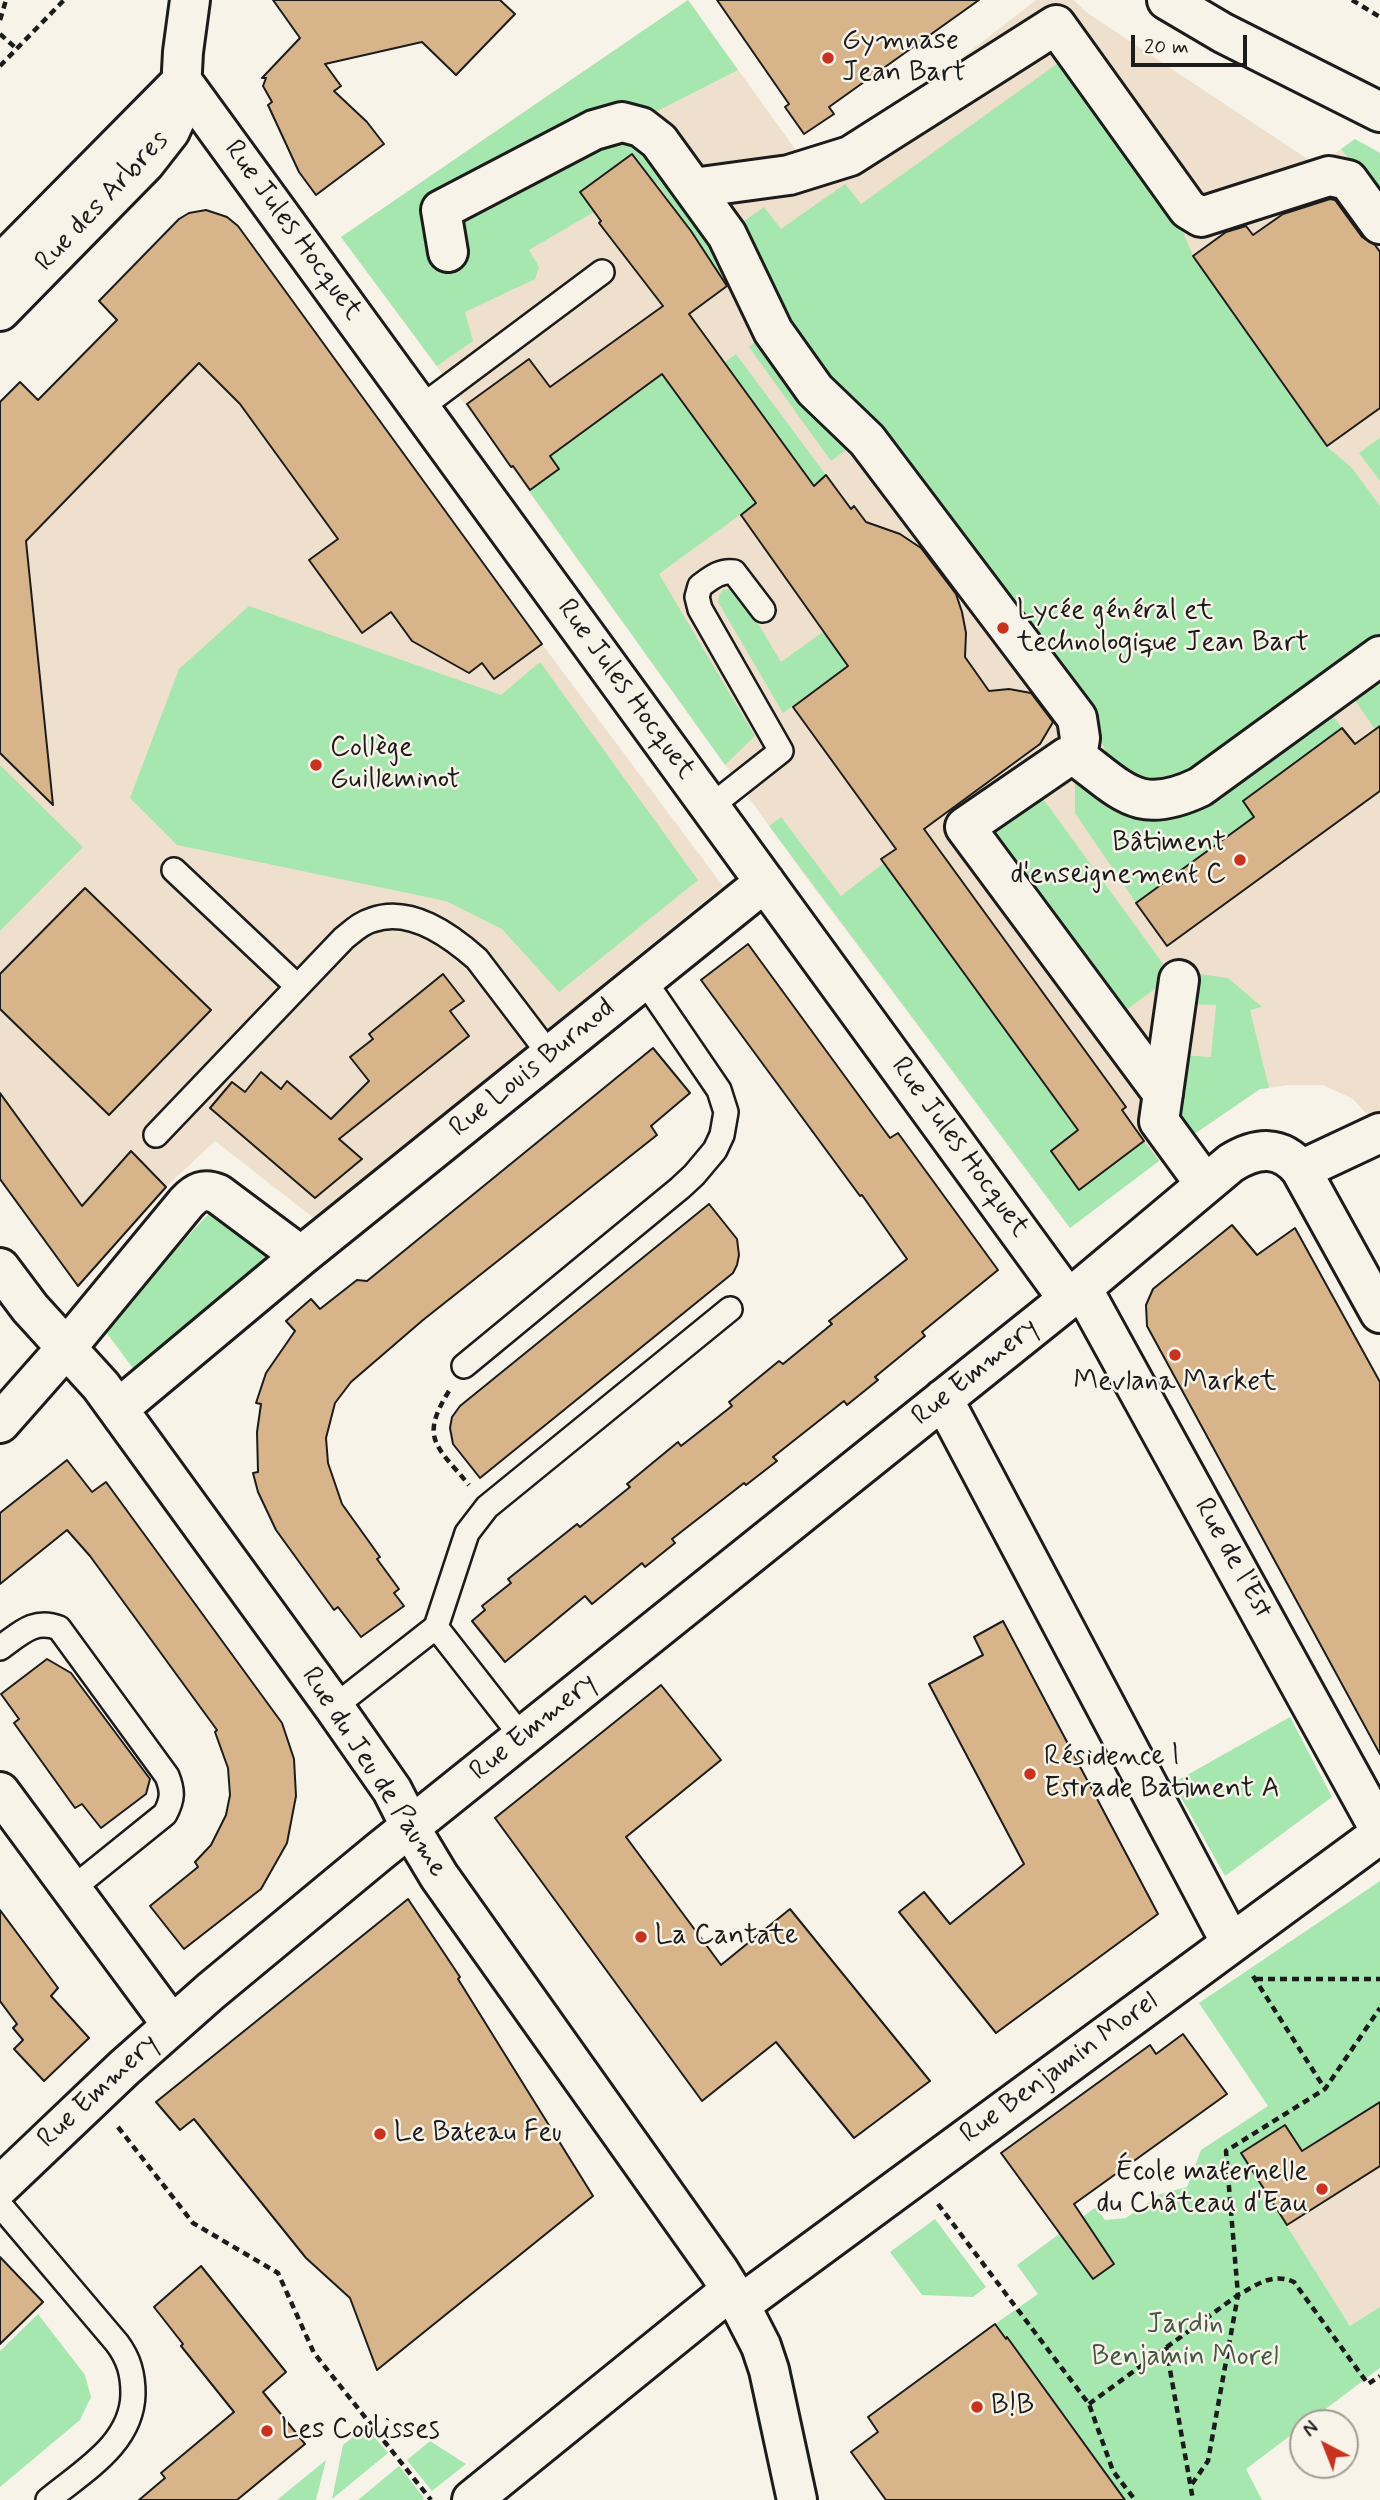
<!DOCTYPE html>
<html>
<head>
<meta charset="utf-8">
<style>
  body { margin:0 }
  #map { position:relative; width:1380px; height:2500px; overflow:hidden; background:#f7f3e8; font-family:Mynerve,sans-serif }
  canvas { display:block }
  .north { position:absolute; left:1289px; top:2409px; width:70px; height:70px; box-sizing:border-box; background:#f7f3e8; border:2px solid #9f9d96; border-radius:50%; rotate:318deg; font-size:19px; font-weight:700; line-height:28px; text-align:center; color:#1c1c1c }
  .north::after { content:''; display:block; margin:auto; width:24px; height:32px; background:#c8321e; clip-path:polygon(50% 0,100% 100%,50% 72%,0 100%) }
  .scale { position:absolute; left:1131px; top:35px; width:116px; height:32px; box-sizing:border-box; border:4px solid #1c1c1c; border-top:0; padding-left:9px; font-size:21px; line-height:24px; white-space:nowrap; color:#1c1c1c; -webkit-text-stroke:5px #f7f3e8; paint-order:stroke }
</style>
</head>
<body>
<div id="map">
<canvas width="1380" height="2500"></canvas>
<div class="north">N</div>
<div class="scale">20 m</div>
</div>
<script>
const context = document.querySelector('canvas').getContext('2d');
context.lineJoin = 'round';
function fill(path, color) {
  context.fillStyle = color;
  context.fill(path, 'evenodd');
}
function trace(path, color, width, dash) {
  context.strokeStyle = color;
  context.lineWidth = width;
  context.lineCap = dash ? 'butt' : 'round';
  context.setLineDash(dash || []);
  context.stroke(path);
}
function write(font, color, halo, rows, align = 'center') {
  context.font = font + ' Mynerve,sans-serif';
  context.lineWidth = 5;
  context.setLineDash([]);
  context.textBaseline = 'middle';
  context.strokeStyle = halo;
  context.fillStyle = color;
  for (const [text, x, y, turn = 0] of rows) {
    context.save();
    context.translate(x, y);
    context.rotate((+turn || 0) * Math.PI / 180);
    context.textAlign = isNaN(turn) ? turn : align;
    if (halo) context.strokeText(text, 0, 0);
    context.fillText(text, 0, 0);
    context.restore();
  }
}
fill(new Path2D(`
  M688 0 805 163 955 63 1036 0H1074L1086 12 1318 166 1355 139 1380 153V1143L1373 1121 1353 1099 1323 1085H1288L1260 1089 1190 1137 1070 1228 806 877 511 467 341 237Z
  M206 210 227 217 238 226 542 644 723 886 315 1219 215 1141 166 1187 131 1151 82 1206 0 1093V402L20 382 39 400 117 320 99 301 179 219 189 213Z
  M1380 2102V2307L1350 2326 1241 2153 1285 2125 1302 2150Z`), '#eee0cc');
fill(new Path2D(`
  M688 0 738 70 456 213 610 142 623 141 648 151 730 269 721 275 695 235 671 207 673 206 657 183 655 185 631 154 580 191 594 212 529 250 539 267 535 279 465 312 473 341 437 366 341 237Z
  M1068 56 1176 215 1193 256 1326 446 1352 468 1380 506V637L1182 780 1156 786 1112 765 1091 720 864 420 782 322 738 225 764 207 781 229 845 184 861 204Z
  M1355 139 1380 153V198L1341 149Z
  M763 336 853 445 831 461 749 347Z
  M736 354 826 475 813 485 724 363Z
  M662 374 756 503 659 574 755 736 725 765 529 491 559 469 550 456Z
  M1380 438V481L1359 453Z
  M730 589C745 598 770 644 781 662L823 632 848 666 783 713 718 602 719 595 723 590Z
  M249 606 501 695 540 662 698 880 559 992 502 929 446 901 177 845 130 798 179 669Z
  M1380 670V725L1375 729 1349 692Z
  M1327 708 1342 728 1243 800 1254 817 1136 903 1075 813V778L1122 803Z
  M0 765 83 847 0 931Z
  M1038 792 1172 976 1117 1017 982 832Z
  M781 817 841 896 884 863 1078 1130 1052 1151 1080 1189 1144 1141 1159 1161 1070 1228 769 826Z
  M1200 974 1228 978 1262 1007 1250 1010 1269 1088 1260 1089 1190 1137 1182 1122 1180 1055 1211 1057 1216 1005 1187 1004 1188 983Z
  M212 1210 275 1262 138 1375 103 1328Z
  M1290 1717 1332 1797 1225 1876 1173 1783Z
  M1380 1881V2102L1302 2150 1284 2126 1241 2153 1350 2326 1380 2307V2368L1307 2423H1303V2426L1246 2469 1262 2500H1125L1007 2338 1006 2339 995 2324 1038 2294 1017 2265 1096 2207 1105 2220 1126 2218 1160 2194 1187 2187 1201 2150 1268 2106 1199 2003Z
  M935 2219 986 2287 973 2297 922 2295 890 2252Z
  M38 2314 85 2375 91 2397 80 2420 0 2487V2351Z
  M366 2427 388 2453 332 2499 343 2445Z
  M430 2441 466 2464 432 2491 407 2460Z
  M326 2460 316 2500H277Z
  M399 2466 424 2498 422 2500H358Z`), '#a6e7b0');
const building = new Path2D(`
  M273 0H500L515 14 456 75 422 42 325 64 341 86 334 91 367 122 384 144 316 195 299 172 268 105 272 102 263 86 266 78H262L300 38Z
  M717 0H979L829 107 834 114 804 134 785 107 789 104Z
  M632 154 691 231 727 286 689 314 814 486 826 475 851 509 854 506 866 522 900 534 921 548 956 594 962 612 966 633 965 657 989 691 1009 689 1031 693 1053 722 1040 744 924 829 1126 1107 1122 1110 1144 1141 1079 1190 1051 1151 1078 1130 881 859 896 849 793 707 848 666 741 515 756 503 662 374 550 456 559 469 530 490 513 466 511 467 467 404 529 359 550 387 663 306 599 223 601 221 580 192Z
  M1330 199 1335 200 1362 237 1375 245 1380 252V408L1327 446 1193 256 1226 232 1246 226 1253 235 1283 214Z
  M206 210 227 217 238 226 542 644 494 679 482 663 469 673 412 641 391 612 362 633 309 560 338 539 240 404 199 363 26 541 53 805 0 753V402L20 382 38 400 117 320 99 301 179 219 189 213Z
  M1380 726V791L1167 946 1136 903 1254 817 1243 801 1342 728 1355 744Z
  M85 888 211 1010 109 1115 0 1009V974Z
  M748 944 890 1138 898 1133 998 1270 922 1332 925 1336 875 1377 878 1380 847 1405 844 1401 773 1457 777 1461 746 1485 744 1483 672 1539 675 1543 645 1567 642 1563 592 1604 585 1596 505 1662 472 1621 485 1610 482 1606 511 1583 508 1579 577 1524 580 1527 630 1487 627 1484 678 1442 681 1446 732 1406 729 1402 779 1361 783 1364 832 1324 829 1321 907 1259 862 1195 860 1196 701 980Z
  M443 974 464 1001 450 1011 469 1036 339 1139 362 1159 315 1198 210 1108 232 1082 245 1092 261 1072 281 1089 287 1081 331 1119 369 1081 350 1057 373 1039 369 1034Z
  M653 1048 690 1093 651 1126 657 1135 423 1320 351 1382 335 1403 326 1438 328 1463 342 1504 380 1557 377 1559 399 1589 394 1593 404 1606 361 1637 338 1607 334 1610 276 1530 258 1492 253 1473 258 1472 257 1432 261 1404 256 1403 266 1373 295 1331 286 1321 311 1299 320 1309 357 1280 367 1281Z
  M0 1093 82 1206 131 1151 166 1187 78 1286 0 1179Z
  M709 1204 737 1239 739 1255 737 1265 733 1273 480 1478 453 1444 450 1428 452 1417 460 1406Z
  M1232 1225 1257 1255 1295 1228 1380 1382V1754L1147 1326 1146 1305 1153 1289Z
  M67 1460 92 1492 106 1482 282 1723 294 1759 296 1796 287 1843 261 1889 184 1949 150 1906 198 1867 195 1862 211 1845 226 1815 230 1795 228 1768 215 1732 217 1730 90 1556 67 1530 0 1584V1513Z
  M1003 1621 1158 1914 996 2033 899 1912 924 1892 950 1924 1024 1864 929 1684 983 1655 974 1637Z
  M47 1659 71 1673 150 1779 146 1794 101 1828 82 1804 75 1808 14 1723 19 1719 1 1694Z
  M661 1685 721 1760 626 1837 721 1965 790 1909 930 2081 854 2138 776 2042 702 2101 495 1818Z
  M408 1899 460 1977 458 1979 593 2196 377 2370 350 2298 306 2258 194 2119 180 2130 156 2102Z
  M0 1910 58 1988 51 1996 89 2038 44 2081 14 2049 23 2040 13 2028 17 2024 0 2001Z
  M1183 2034 1227 2094 1074 2204 1114 2264 1093 2279 1001 2153 1150 2045 1156 2054Z
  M1380 2102V2166L1287 2225 1241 2153 1285 2125 1302 2151Z
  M0 2257 43 2302 0 2344Z
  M201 2266 286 2372 263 2392 305 2444 237 2500H139L165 2478 161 2473 234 2412 181 2346 183 2344 154 2307Z
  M995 2324 1006 2339 1007 2337 1125 2500H886L851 2452 878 2432 868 2417Z`);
fill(building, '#d8b48a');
trace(building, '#1c1c1c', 2);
const lane = new Path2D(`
  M420 408 602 272
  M710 807 781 751 700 609 697 597 700 586C711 578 720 570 734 572L763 610
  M174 870 297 986
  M156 1135 344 938C353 931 361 923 372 920 410 906 450 935 477 959L550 1055
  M464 1366 680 1188 694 1175 715 1150 722 1135 726 1112 719 1090 644 980
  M436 1627 467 1533 487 1507 730 1309
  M0 1648C20 1634 34 1618 59 1628L167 1776C173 1791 173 1799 165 1814L72 1889
  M334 1707 436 1627 522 1737
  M0 2205 117 2343C129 2359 133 2374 133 2394 132 2444 83 2471 48 2500`);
const street = new Path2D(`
  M182 81 1068 1299
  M693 188 789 175 850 156 1056 25 1188 209 1201 217 1329 176 1348 180 1380 224
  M448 252 441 210 594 130 622 122 641 127 659 141 727 235 773 331 815 390 867 440 1077 718 1080 738 1077 757
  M0 265 182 81
  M0 311 145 163 170 131 180 109 183 52 190 0
  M1179 980 1159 1121 1205 1184
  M1163 1094 965 827 1067 757H1077C1124 792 1139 816 1200 787L1380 656
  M1301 1170 1380 1133
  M0 1268 30 1308 101 1386 334 1707 392 1790 418 1841 439 1876 719 2271 740 2305 761 2346 769 2370 797 2500
  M1082 1288 1380 1830
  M943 1399 1231 1943
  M118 1409 301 1256 765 882
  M0 1423 67 1347 186 1203C196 1192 204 1188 218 1194L301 1256
  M0 1792 172 2025
  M0 2186 124 2068 211 1991 380 1851 1082 1288 1231 1163C1257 1147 1281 1145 1301 1170L1380 1313
  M740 2305 1380 1834
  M472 2500 731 2290`);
const secondary = new Path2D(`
  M1167 0 1223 33 1380 112`);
trace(lane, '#1c1c1c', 28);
trace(street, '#1c1c1c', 44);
trace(secondary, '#1c1c1c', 44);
trace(new Path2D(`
  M1352 0 1380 17
  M0 20 6 0
  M0 34 17 49
  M0 66 64 0
  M449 1391C419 1439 437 1446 469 1485
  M1253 1976 1325 2089
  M1256 1979H1380
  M118 2127 193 2223 278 2273 314 2353 431 2500
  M938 2204 1089 2404 1113 2471 1135 2500
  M1166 2347 1193 2500
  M1089 2404 1238 2295 1226 2151 1325 2089 1380 2008
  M1192 2484 1208 2461 1238 2295C1257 2285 1272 2272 1294 2282L1368 2384 1380 2376`), '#1c1c1c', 4.5, [7, 5]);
trace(lane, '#f7f3e8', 23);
trace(street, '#f7f3e8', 38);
trace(secondary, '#f7f3e8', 38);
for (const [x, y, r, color] of [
  [828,58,7,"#c8321e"],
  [1003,628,7,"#c8321e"],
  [316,765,7,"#c8321e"],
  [1240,860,7,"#c8321e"],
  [1175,1355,7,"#c8321e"],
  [1030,1774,7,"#c8321e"],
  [641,1937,7,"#c8321e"],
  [380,2134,7,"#c8321e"],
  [1322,2189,7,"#c8321e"],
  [977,2407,7,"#c8321e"],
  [267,2431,7,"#c8321e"]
]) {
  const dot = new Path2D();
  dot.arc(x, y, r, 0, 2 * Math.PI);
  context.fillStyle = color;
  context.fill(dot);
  trace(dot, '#f7f3e8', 2.5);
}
write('28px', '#1c1c1c', '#f7f3e8', [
  ["Gymnase",842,42],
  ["Jean Bart",842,74],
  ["Lycée général et",1017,612],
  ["technologique Jean Bart",1017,644],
  ["Collège",330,749],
  ["Guilleminot",330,781],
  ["Bâtiment",1226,844,"right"],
  ["d'enseignement C",1226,876,"right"],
  ["Mevlana Market",1175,1383,"center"],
  ["Résidence l",1044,1758],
  ["Estrade Batiment A",1044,1790],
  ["La Cantate",655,1937],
  ["Le Bateau Feu",394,2134],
  ["École maternelle",1308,2173,"right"],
  ["du Château d'Eau",1308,2205,"right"],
  ["B!B",991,2407],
  ["Les Coulisses",281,2431]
], 'left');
write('28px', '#1c1c1c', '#f7f3e8', [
  ["Rue des Arbres",103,202,-47],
  ["Rue Jules Hocquet",292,231,54],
  ["Rue Jules Hocquet",625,690,54],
  ["Rue Louis Burnod",533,1069,-39],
  ["Rue Jules Hocquet",959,1148,54],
  ["Rue Emmery",976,1373,-39],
  ["Rue de l'Est",1232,1559,61],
  ["Rue Emmery",534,1728,-39],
  ["Rue du Jeu de Paume",373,1773,57],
  ["Rue Benjamin Morel",1060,2069,-36],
  ["Rue Emmery",99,2092,-43]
]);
write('28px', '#455948', '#f7f3e8', [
  ["Jardin",1185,2326],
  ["Benjamin Morel",1185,2358]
]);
</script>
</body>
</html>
